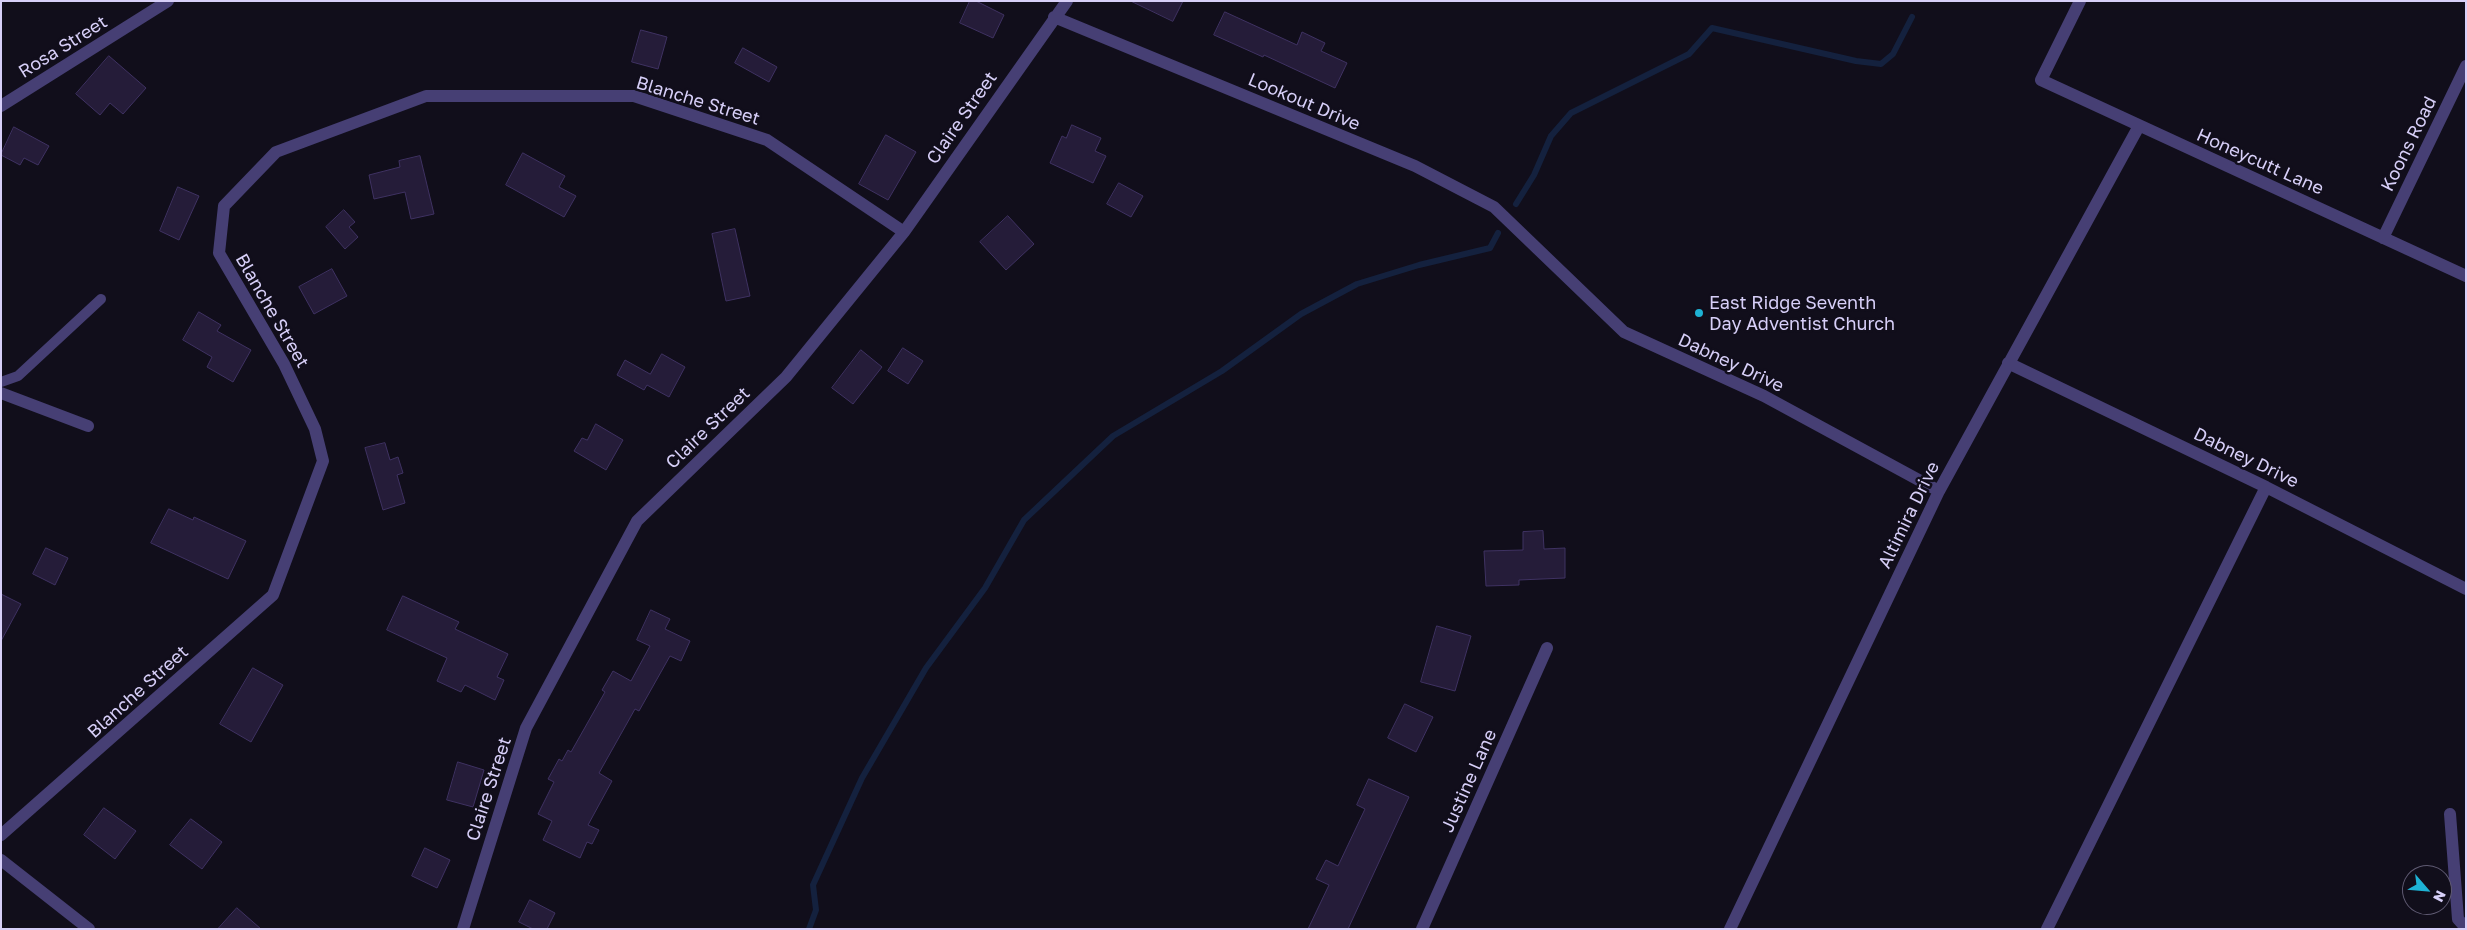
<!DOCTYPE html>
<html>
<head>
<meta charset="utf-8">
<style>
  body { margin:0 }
  #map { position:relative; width:2467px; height:930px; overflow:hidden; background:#110e1b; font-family:"Golos Text",sans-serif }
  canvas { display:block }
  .frame { position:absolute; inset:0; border:2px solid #d7cff8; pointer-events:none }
  .north { position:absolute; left:2402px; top:865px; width:50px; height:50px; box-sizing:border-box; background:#110e1b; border:1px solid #605b73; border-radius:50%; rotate:117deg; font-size:14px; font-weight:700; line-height:20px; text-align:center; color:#d7cff8 }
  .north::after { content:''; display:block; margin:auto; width:18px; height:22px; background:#1eb2d4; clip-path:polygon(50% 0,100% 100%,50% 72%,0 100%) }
</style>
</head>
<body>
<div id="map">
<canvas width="2467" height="930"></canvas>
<div class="frame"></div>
<div class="north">N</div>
</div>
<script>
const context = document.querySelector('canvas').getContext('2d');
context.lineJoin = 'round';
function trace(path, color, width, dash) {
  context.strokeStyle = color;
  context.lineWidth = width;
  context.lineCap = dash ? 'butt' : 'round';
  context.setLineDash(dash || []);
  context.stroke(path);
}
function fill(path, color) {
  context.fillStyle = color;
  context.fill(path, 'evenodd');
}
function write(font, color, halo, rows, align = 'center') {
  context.font = font + ' "Golos Text",sans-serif';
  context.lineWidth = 5;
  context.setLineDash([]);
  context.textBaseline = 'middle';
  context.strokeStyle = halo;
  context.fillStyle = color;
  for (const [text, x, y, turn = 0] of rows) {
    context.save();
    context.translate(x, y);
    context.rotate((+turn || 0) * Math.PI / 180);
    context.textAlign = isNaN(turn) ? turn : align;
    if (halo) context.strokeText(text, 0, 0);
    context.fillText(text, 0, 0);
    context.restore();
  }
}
trace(new Path2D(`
  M1516 204 1534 175 1551 136 1571 113 1689 54 1712 28 1856 61 1881 64 1893 54 1912 17
  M809 929 816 910 813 885 862 778 926 668 985 588 1024 520 1113 436 1222 371 1301 314 1357 284 1419 265 1490 248 1498 233`), '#14213e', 6);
const building = new Path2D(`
  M970 1H976L1004 15 993 38 960 23Z
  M1131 1H1183L1173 21Z
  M1225 12 1297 45 1302 32 1325 43 1321 51 1347 63 1335 88 1264 55 1263 57 1214 35Z
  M641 30 667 37 658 69 632 62Z
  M743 48 777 67 769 82 735 63Z
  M109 56 146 88 123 114 110 103 100 115 76 94Z
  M1072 125 1101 138 1095 151 1106 156 1093 183 1050 163 1062 136 1066 138Z
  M14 127 49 146 38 165 24 158 20 165 1 155Z
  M886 135 916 152 888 200 859 184Z
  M523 153 565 176 559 187 576 196 564 217 506 185Z
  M420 156 434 214 411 219 405 192 374 199 369 175 400 167 399 161Z
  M1119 183 1143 196 1131 217 1107 204Z
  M178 187 199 196 179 240 160 231Z
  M344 210 355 222 349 227 358 237 345 249 326 227Z
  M1008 216 1034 244 1006 270 980 242Z
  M735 229 750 296 726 301 712 234Z
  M332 269 347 296 314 314 299 287Z
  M199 312 221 325 217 331 251 350 233 382 207 367 212 357 183 340Z
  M903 348 923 361 908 384 888 371Z
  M861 350 882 367 853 404 832 388Z
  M662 354 685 367 669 397 647 385 644 390 617 375 625 360 650 374Z
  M596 424 623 440 606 470 574 451 582 438 587 440Z
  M385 443 390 460 398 457 403 473 397 475 405 503 383 510 365 448Z
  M169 509 193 520 194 517 246 541 228 579 151 543Z
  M1543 531 1544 549 1565 548V578L1519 580V585L1486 586 1484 551 1523 550V532Z
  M46 548 68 558 55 585 33 574Z
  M1 594 21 604 1 641Z
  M403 596 459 622 455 629 508 654 497 677 504 680 495 700 465 685 461 692 437 681 447 658 387 630Z
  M651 610 670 619 665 629 690 641 681 661 670 656 639 711 635 709 599 773 612 781 588 825 599 830 592 844 587 842 580 858 543 840 552 821 538 814 554 782 548 779 559 759 562 761 568 750 571 752 605 692 602 690 613 671 631 681 650 646 637 640Z
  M1437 626 1471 636 1455 691 1421 682Z
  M253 668 283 685 251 742 220 724Z
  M1405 704 1433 717 1416 752 1388 738Z
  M458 762 484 770 473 807 447 800Z
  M1369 779 1409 797 1348 929H1308L1329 885 1316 879 1326 860 1338 866 1365 809 1357 805Z
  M104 808 136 831 115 859 84 835Z
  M191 819 222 842 202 869 170 845Z
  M425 848 450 860 437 888 412 876Z
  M530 900 555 913 547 929H533L519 922Z
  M237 908 261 929H218Z`);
fill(building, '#251c39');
trace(building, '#3f3262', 1);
trace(new Path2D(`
  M1 382 18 376 101 299`), '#463f74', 10);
trace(new Path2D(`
  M2080 1 2041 80 2466 276
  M1054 17 1415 166 1494 207 1624 332 1764 396 1939 491
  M1 106 168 1
  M2383 238 2466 66
  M2008 363 2266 487 2466 589
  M1 393 88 426
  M2450 814 2458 919 2466 928
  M1 835 273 595 323 461 315 429 284 364 219 253 224 206 276 152 426 96H634L767 140 904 232
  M1 860 89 929
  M463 929 526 728 637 521 786 377 904 232 1067 1
  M1422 929 1547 648
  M1730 929 1939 491 2139 126
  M2047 929 2266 487`), '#463f74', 12);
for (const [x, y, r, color] of [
  [1699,313,5,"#1eb2d4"]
]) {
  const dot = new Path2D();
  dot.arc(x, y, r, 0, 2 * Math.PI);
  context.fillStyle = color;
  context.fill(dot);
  trace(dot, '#110e1b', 2);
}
write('18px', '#d7cff8', '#110e1b', [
  ["Rosa Street",63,47,-32],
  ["Blanche Street",698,101,17],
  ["Lookout Drive",1304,102,23],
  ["Claire Street",962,118,-55],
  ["Koons Road",2409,144,-64],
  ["Honeycutt Lane",2260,162,24],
  ["Blanche Street",272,311,60],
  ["Dabney Drive",1731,363,25],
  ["Claire Street",708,428,-44],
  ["Dabney Drive",2246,458,26],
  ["Altimira Drive",1909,515,-64],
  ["Blanche Street",138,692,-42],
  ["Justine Lane",1469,781,-66],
  ["Claire Street",489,789,-72]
]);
write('18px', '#d7cff8', '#110e1b', [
  ["East Ridge Seventh",1709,303],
  ["Day Adventist Church",1709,324]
], 'left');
</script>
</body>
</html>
